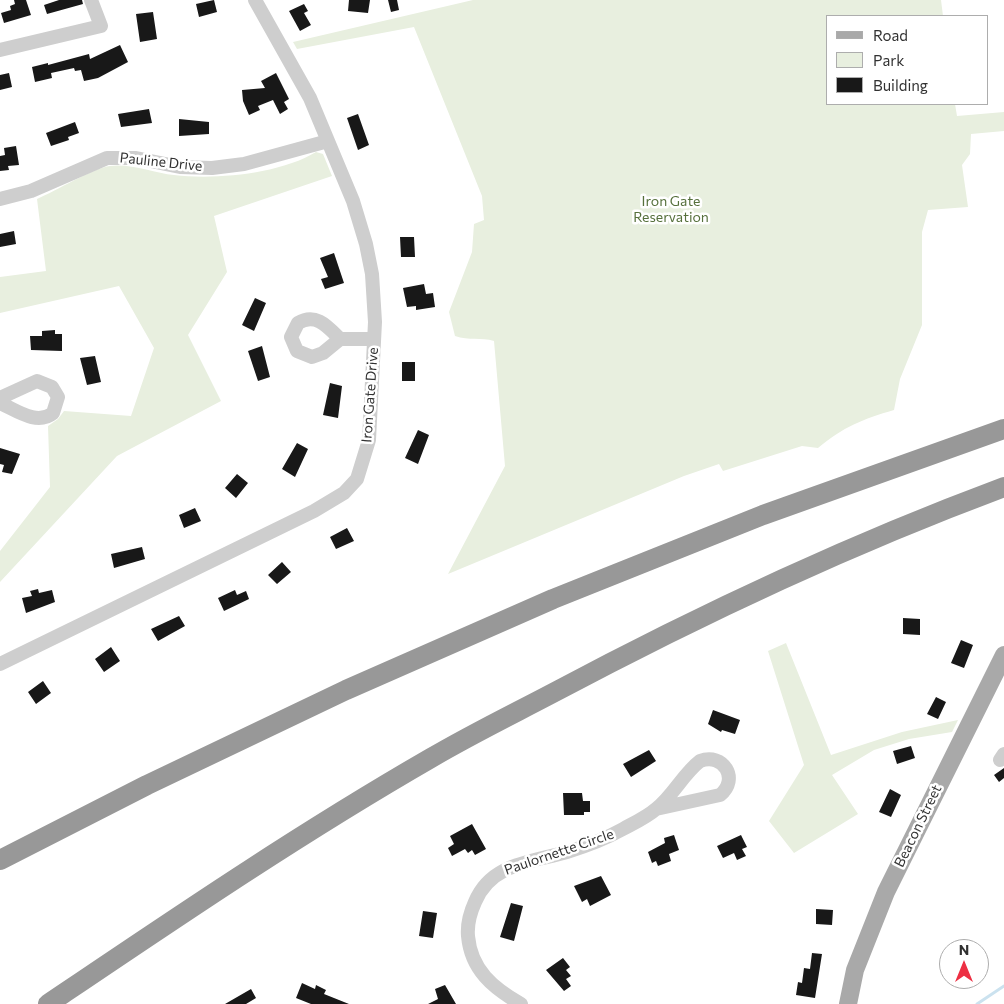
<!DOCTYPE html>
<html>
<head>
<meta charset="utf-8">
<style>
  body { margin:0 }
  #map { position:relative; width:1004px; height:1004px; overflow:hidden; background:#fff; font-family:Commissioner,sans-serif }
  canvas { display:block }
  .legend { position:absolute; left:826px; top:15px; width:162px; height:90px; box-sizing:border-box; background:#fff; border:1px solid #adadad; margin:0; padding:6px 9px; list-style:none; font-size:15px; color:#313131 }
  .legend li { display:flex; align-items:center; gap:10px; height:25px }
  .legend b { width:25px; border:1px solid #adadad }
  .north { position:absolute; left:939px; top:939px; width:50px; height:50px; box-sizing:border-box; background:#fff; border:1px solid #adadad; border-radius:50%; rotate:0deg; font-size:14px; font-weight:700; line-height:20px; text-align:center; color:#313131 }
  .north::after { content:''; display:block; margin:auto; width:18px; height:22px; background:#ed2f43; clip-path:polygon(50% 0,100% 100%,50% 72%,0 100%) }
</style>
</head>
<body>
<div id="map">
<canvas width="1004" height="1004"></canvas>
<ul class="legend">
<li><b style="height:6px;background:#a9a9a9"></b>Road</li>
<li><b style="height:14px;background:#e8efdf"></b>Park</li>
<li><b style="height:14px;background:#181818"></b>Building</li>
</ul>
<div class="north">N</div>
</div>
<script>
const context = document.querySelector('canvas').getContext('2d');
context.lineJoin = 'round';
function fill(path, color) {
  context.fillStyle = color;
  context.fill(path, 'evenodd');
}
function trace(path, color, width, dash) {
  context.strokeStyle = color;
  context.lineWidth = width;
  context.lineCap = dash ? 'butt' : 'round';
  context.setLineDash(dash || []);
  context.stroke(path);
}
function write(font, color, halo, rows, align = 'center') {
  context.font = font + ' Commissioner,sans-serif';
  context.lineWidth = 5;
  context.setLineDash([]);
  context.textBaseline = 'middle';
  context.strokeStyle = halo;
  context.fillStyle = color;
  for (const [text, x, y, turn = 0] of rows) {
    context.save();
    context.translate(x, y);
    context.rotate((+turn || 0) * Math.PI / 180);
    context.textAlign = isNaN(turn) ? turn : align;
    if (halo) context.strokeText(text, 0, 0);
    context.fillText(text, 0, 0);
    context.restore();
  }
}
fill(new Path2D(`
  M473 0H941L943 16H828V104H955L957 116 1004 112V131L971 134 970 154 962 165 968 207 928 210 922 232V325L900 379 894 410C863 419 843 427 818 448L802 446 723 471 719 464 684 476 448 574 505 466 494 341C481 337 469 341 455 336L449 312 472 252 474 224 484 220 482 196 414 27 297 49 293 42Z
  M316 152 323 154 332 176 214 216 227 272 188 335 221 401 117 456 0 582V551L50 487 48 426 58 419 64 411 131 416 154 348 119 286 0 313V277L46 271 37 199C56 191 93 168 110 166 130 163 154 173 174 175 215 180 280 174 316 152Z
  M786 643 831 755 902 732 958 720 952 732 909 739 874 750 832 775 858 814 794 853 769 821 804 765 768 651Z`), '#e8efdf');
trace(new Path2D(`
  M977 1004 1004 986`), '#cbe2ef', 3);
fill(new Path2D(`
  M14 0H26L31 15 4 23 1 13 11 10 10 6 15 4Z
  M59 0H82L83 4 47 14 44 5Z
  M214 0 217 12 199 17 196 4Z
  M349 0H370L368 13 348 11Z
  M388 0H397L399 10 391 12Z
  M304 4 308 11 304 13 311 25 300 31 289 11Z
  M153 12 157 39 140 42 136 14Z
  M120 45 128 62 98 78 84 81 81 70 75 71 74 68 51 73 52 78 35 82 32 67 48 63V65L89 54 90 59Z
  M9 73 12 87 0 90V75Z
  M276 73 289 99 284 102 288 109 280 114 273 100 258 106 260 110 249 115 243 101 242 90 265 88 261 81Z
  M149 109 152 123 121 127 118 114Z
  M358 114 369 145 358 150 347 118Z
  M179 119 209 122V134L179 136Z
  M75 122 79 133 68 137 69 140 51 146 46 133Z
  M16 146 19 165 8 166 9 170 0 171V156L5 155 4 148Z
  M14 231 16 244 0 247V234Z
  M400 237H414L415 257H401Z
  M334 253 344 283 325 289 321 279 328 277 320 258Z
  M424 284 426 294 433 293 435 307 416 310V306L407 307 403 288Z
  M255 298 266 303 254 331 242 325Z
  M55 330V334H62V351L31 350 30 336H42V331Z
  M262 346 270 377 258 381 248 351Z
  M95 356 101 382 87 385 80 358Z
  M402 362H415V381H402Z
  M330 383 342 386 338 418 323 415Z
  M418 430 429 435 418 464 405 458Z
  M297 443 308 449 295 477 282 469Z
  M0 448 20 454 12 474 2 472 4 465 0 464Z
  M237 474 248 483 236 498 225 488Z
  M195 508 201 521 184 528 179 515Z
  M347 528 354 541 336 549 330 537Z
  M142 547 145 559 114 568 111 554Z
  M282 562 291 572 277 584 268 575Z
  M38 589 39 593 52 590 55 602 26 613 22 598 32 596 30 591Z
  M235 590 237 595 246 591 249 599 224 611 218 598Z
  M179 616 185 626 158 641 151 629Z
  M903 618 920 619V635L903 634Z
  M961 640 973 645 964 668 951 663Z
  M111 647 120 661 104 672 95 659Z
  M43 681 51 693 36 704 28 692Z
  M936 697 946 702 938 719 927 714Z
  M713 710 740 720 735 734 722 730 721 732 708 724Z
  M911 746 915 758 897 764 893 751Z
  M649 750 656 761 631 777 623 764Z
  M1004 768V778L999 782 994 775Z
  M890 789 901 795 891 817 879 812Z
  M563 793H582L583 801H590V812H584V815H564Z
  M472 824 486 849 475 855 472 850 468 853 465 849 452 856 448 848 454 844 450 836Z
  M674 835 679 850 669 854 671 861 658 866 656 861 652 863 648 852 665 843 664 838Z
  M741 835 747 847 742 849 746 856 737 860 734 853 723 858 717 846Z
  M601 876 611 895 590 906 587 899 582 902 574 886Z
  M511 903 523 906 514 941 500 937Z
  M816 909 833 910 832 925 816 924Z
  M423 911 437 913 433 938 419 936Z
  M812 953 822 954 815 998 796 995 798 982 802 983 804 968 810 969Z
  M563 958 570 967 566 970 571 976 566 979 571 986 564 991 546 970Z
  M302 983 315 989 316 985 326 990 324 994 349 1004H311L296 998Z
  M445 985 456 1004H428L438 999 435 989Z
  M251 989 256 998 246 1004H225Z`), '#181818');
trace(new Path2D(`
  M0 50 101 26 91 0
  M0 199 31 191 107 158H136L180 167 212 168 244 164 328 141
  M340 339C328 327 316 312 298 323L291 337 297 351 312 357 323 353 340 339H374
  M0 398 37 381 52 387 58 397 53 413C37 426 16 410 0 403
  M0 664 314 511 344 493 357 479 369 440 375 322 372 274 366 244 353 201 310 98 255 0
  M1000 760 1004 754
  M521 1004C493 988 471 970 468 936 467 924 470 913 475 902 491 863 532 862 567 852 587 846 605 839 623 829 634 823 647 817 656 809 673 796 683 774 700 761 723 752 740 779 720 795L656 809`), '#cecece', 14);
trace(new Path2D(`
  M848 1004 855 970 886 892 1004 655`), '#a9a9a9', 18);
trace(new Path2D(`
  M0 860 147 785 346 690 553 599 763 515 1004 429
  M48 1004C174 919 299 834 431 758 470 735 511 715 551 694 699 615 848 545 1004 487`), '#989898', 20);
write('14px', '#313131', '#fff', [
  ["Pauline Drive",161,162,6],
  ["Iron Gate Drive",370,395,-86],
  ["Beacon Street",918,826,-64],
  ["Paulornette Circle",559,852,-19]
]);
write('14px', '#56703c', '#fff', [
  ["Iron Gate",671,201],
  ["Reservation",671,217]
]);
</script>
</body>
</html>
